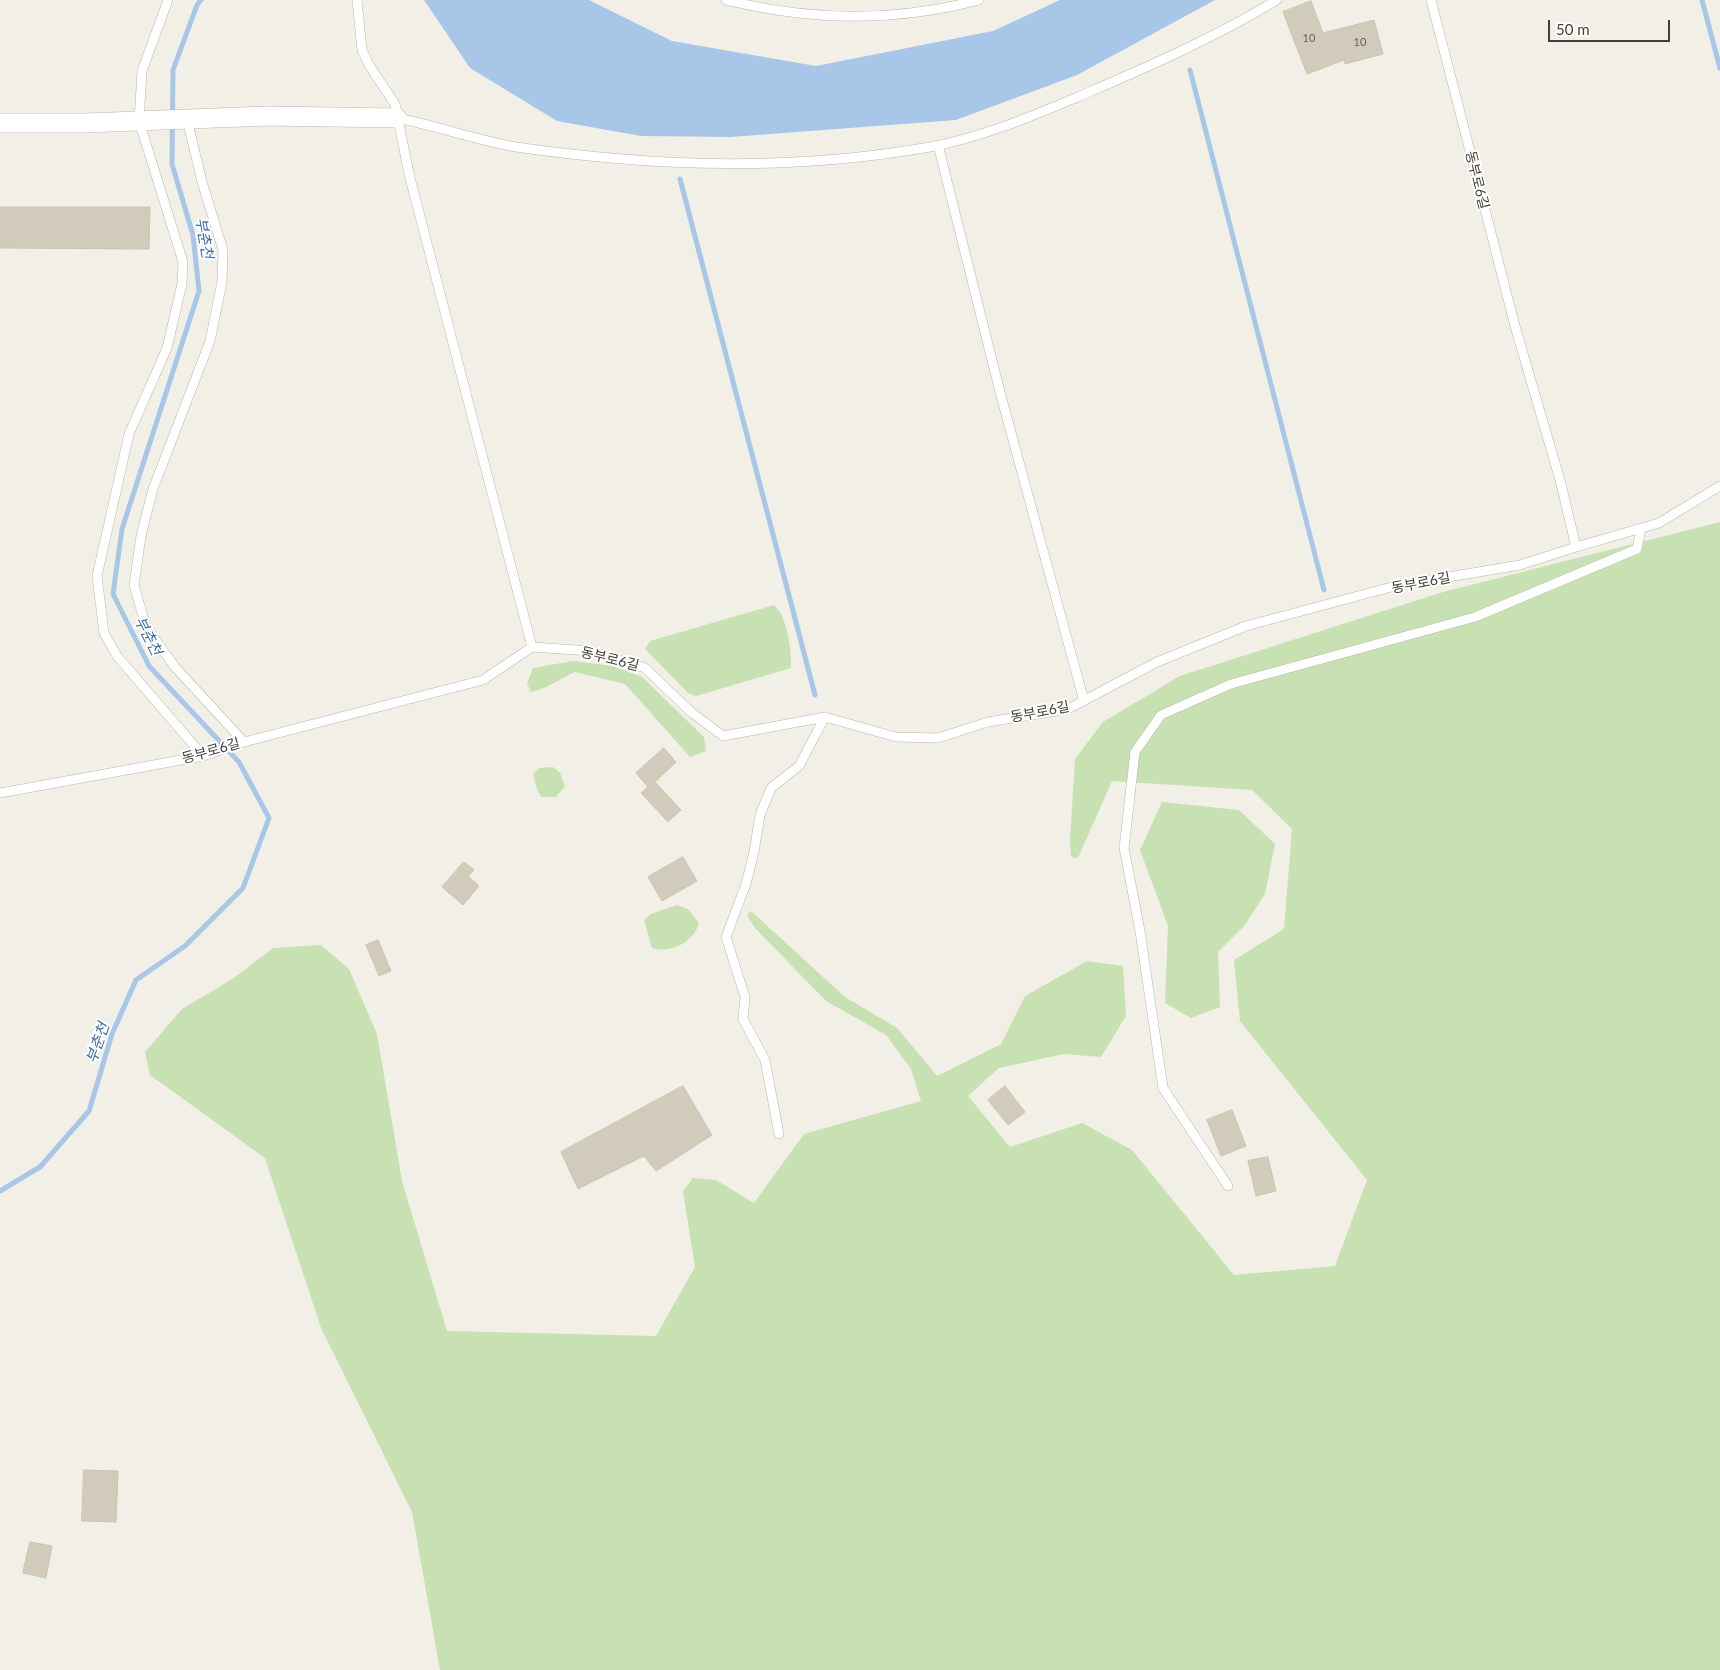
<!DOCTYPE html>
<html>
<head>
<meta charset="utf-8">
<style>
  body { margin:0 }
  #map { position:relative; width:1720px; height:1670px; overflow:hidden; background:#f1efe6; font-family:Lato,sans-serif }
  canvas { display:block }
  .scale { position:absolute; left:1548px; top:20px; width:122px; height:22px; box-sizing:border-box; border:2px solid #433f36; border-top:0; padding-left:6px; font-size:15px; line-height:18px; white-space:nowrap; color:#433f36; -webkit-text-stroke:4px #fff; paint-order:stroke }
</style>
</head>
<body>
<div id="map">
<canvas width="1720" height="1670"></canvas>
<div class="scale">50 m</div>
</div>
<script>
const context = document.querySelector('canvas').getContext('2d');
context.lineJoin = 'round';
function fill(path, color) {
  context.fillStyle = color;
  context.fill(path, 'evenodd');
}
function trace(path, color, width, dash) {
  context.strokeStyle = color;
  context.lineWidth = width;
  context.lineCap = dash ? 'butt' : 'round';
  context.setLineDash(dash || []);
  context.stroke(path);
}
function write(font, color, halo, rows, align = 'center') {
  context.font = font + ' Lato,"Noto Sans KR",sans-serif';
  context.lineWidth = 4;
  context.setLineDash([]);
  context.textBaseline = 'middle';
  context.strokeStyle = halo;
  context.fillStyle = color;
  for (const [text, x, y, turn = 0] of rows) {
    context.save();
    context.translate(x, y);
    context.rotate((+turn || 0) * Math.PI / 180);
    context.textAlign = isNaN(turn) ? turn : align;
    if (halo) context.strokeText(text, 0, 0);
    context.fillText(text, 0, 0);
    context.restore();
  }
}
fill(new Path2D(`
  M1720 522V1670H440L412 1512 321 1328 265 1158 150 1075 145 1052 182 1009 234 978 273 948 321 945 349 969 377 1034 402 1181 447 1331 656 1336 695 1267 683 1191 693 1178 716 1180 754 1203 804 1134 921 1101 911 1069 886 1035 826 1001 755 928 747 915 751 911 845 997 897 1028 937 1076 1001 1044 1025 996 1087 961 1123 966 1126 1016 1101 1057 1064 1054 999 1068 968 1096 1010 1147 1082 1123 1132 1150 1234 1275 1335 1266 1367 1180 1240 1021 1234 960 1284 929 1292 829 1252 790 1112 781 1078 858 1071 857 1070 840 1075 759 1103 722 1180 676 1443 592Z
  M774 605C787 615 792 652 791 668L696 696 688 693 645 649 650 641Z
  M573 661 613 666 642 677 704 737 706 751 690 757 625 684 575 672 544 688 531 692 527 683 533 668Z
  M553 767 560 773 565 786 556 797H541L536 787 533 774 539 768Z
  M1162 802 1239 810 1275 844 1265 894 1244 926 1218 952 1220 1007 1191 1018 1165 1003 1168 926 1140 850Z
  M677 905 688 909 699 923C694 942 671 954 652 948L644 920 651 914Z`), '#c7e1b2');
fill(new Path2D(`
  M424 0H589L672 41 816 66 993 31 1060 0H1215L1077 75 956 120 730 137 641 136 557 121 470 68Z`), '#a8c7e8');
trace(new Path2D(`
  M1702 0 1720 68
  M1190 70 1324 590
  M680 179 815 695
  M0 1191 40 1167 89 1111 112 1034 136 980 185 946 243 888 269 818 239 762 149 666 113 594 122 529 199 291 193 235 172 164 173 70 197 5 201 0`), '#a8c7e8', 5);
const building = new Path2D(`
  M1311 1 1323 33 1374 20 1383 54 1345 64 1344 60 1307 74 1283 12Z
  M0 207H150L149 249 0 248Z
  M664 748 676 762 655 782 681 810 668 822 641 793 648 787 636 773Z
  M683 857 697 881 662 901 648 877Z
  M464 862 474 870 468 876 479 886 463 905 442 887Z
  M378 940 391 971 379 976 366 945Z
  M683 1086 712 1135 656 1171 644 1156 578 1189 561 1152Z
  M1005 1086 1025 1112 1008 1125 988 1100Z
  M1232 1110 1246 1146 1221 1156 1207 1120Z
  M1268 1157 1276 1191 1256 1196 1248 1161Z
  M84 1470 118 1471 116 1522 82 1521Z
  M30 1542 52 1546 46 1578 23 1573Z`);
fill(building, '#d1cbbc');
trace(building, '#cbc3b0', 1);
const lane = new Path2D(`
  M168 0 142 71 139 121 183 262 182 284 167 348 129 434 97 576 104 633 117 656 203 756
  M357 0 362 50 369 65 395 104 409 174 532 647
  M726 0C810 21 896 22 979 0
  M397 118C439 126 480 142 523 148 660 167 793 171 930 147 984 137 1037 114 1087 93 1152 65 1216 37 1277 0
  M187 119 202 182 223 250 222 282 210 341 153 489 141 536 134 585 146 627 175 667 244 742
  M938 145 1000 392 1084 701
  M1576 547 1659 523 1720 486
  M0 793 203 756 244 742 483 680 532 647 591 651 645 668 691 712 723 736 825 717 896 737 938 738 988 722 1068 709 1157 662 1246 626 1395 586 1520 565 1576 547 1560 480 1515 326 1431 0
  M779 1134 765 1060 743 1019 745 997 726 937 746 884 754 852 760 815 771 788 799 766 825 717
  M1228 1186 1163 1088 1140 931 1124 848 1135 752 1161 715 1231 684 1475 617 1637 549 1641 528`);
const street = new Path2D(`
  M0 123H85L268 116 397 118`);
trace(lane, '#bbb7a9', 10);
trace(street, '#bbb7a9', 20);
trace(lane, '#fff', 9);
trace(street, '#fff', 19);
write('11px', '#666258', null, [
  ["10",1309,38],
  ["10",1360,42]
]);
write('14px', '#433f36', '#fff', [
  ["동부로6길",1477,180,76],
  ["동부로6길",1421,583,-11],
  ["동부로6길",610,659,14],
  ["동부로6길",1040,712,-11],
  ["동부로6길",211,751,-16]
]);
write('italic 15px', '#3b6ca2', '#fff', [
  ["부춘천",204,238,80],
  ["부춘천",148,636,63],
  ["부춘천",98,1043,-71]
]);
</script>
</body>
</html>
